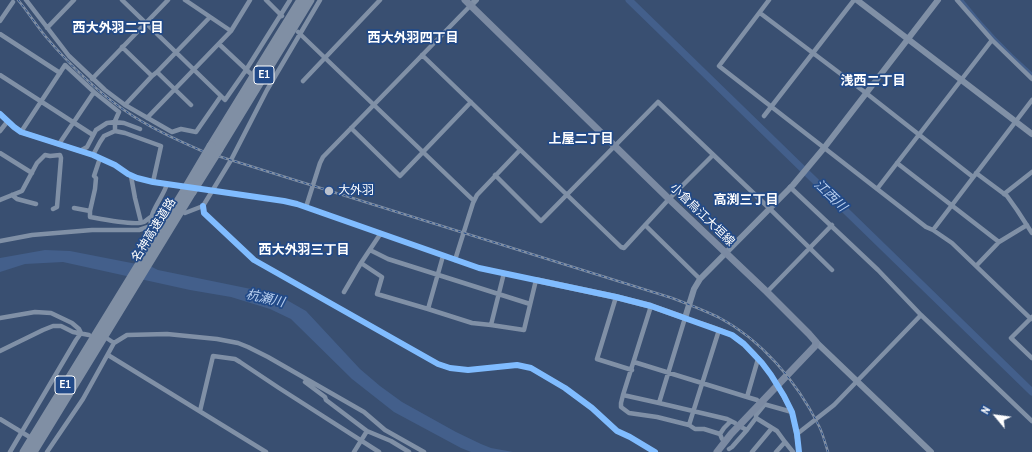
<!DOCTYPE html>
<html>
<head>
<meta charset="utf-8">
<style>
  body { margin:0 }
  #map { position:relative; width:1032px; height:452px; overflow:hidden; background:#394f71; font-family:"Archivo Narrow",sans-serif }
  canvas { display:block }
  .north { position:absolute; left:976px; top:396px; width:40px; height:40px; -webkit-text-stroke:3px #224a88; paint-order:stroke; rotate:299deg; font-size:11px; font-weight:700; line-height:16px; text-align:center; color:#fff }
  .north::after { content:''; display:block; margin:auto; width:14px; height:18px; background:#fff; clip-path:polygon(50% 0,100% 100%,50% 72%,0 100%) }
</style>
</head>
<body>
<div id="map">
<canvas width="1032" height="452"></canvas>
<div class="north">N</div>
</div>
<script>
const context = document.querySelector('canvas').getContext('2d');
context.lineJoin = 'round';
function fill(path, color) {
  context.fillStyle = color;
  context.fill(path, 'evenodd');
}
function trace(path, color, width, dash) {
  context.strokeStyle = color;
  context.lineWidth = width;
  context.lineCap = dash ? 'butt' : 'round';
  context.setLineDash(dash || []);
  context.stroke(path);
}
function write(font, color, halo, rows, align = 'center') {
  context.font = font + ' "Archivo Narrow","Noto Sans JP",sans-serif';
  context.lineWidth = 3.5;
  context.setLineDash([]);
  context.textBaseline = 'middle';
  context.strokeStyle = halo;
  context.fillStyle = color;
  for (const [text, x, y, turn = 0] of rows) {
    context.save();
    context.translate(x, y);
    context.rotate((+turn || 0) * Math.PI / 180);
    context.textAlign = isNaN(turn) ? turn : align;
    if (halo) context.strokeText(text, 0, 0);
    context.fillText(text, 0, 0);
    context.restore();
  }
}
fill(new Path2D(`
  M45 250 70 251 152 267 158 270 251 289 277 297 278 295 306 311 360 369 380 386 402 402 456 432 481 444 491 448 513 452H471L461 448 394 412 352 379 295 323 291 319 270 309 231 297 190 290 63 262 25 264 0 272V258Z`), '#435f8b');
trace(new Path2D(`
  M961 0C982 27 1006 52 1032 75`), '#435f8b', 4);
trace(new Path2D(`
  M629 0 1032 392`), '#435f8b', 7);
trace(new Path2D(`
  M26 0 69 56 105 90 125 105
  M122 0 221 96 225 100 246 70 290 0
  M185 0 231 31
  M266 0 282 16
  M769 0 719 66 926 227 933 230 952 243 1031 319
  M957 0 992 40
  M760 13 866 93 973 177
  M0 21 13 2
  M47 28 74 0
  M298 32 474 201
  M0 34 60 73
  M219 44 251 74
  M122 47 152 76 157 72 191 105
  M422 55 621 247 624 248 669 199 713 155
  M157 72 210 17
  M0 75 93 135
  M152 76 125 105 172 132 181 129 196 132 221 96
  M92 79 168 0
  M303 81 380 0
  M94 92 119 112 115 121V131
  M0 114 14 127 21 132 93 155 115 165 128 174 137 178 153 182 187 187
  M764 116 854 0
  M147 118 231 31 250 0
  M351 128 400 176 471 102
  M0 131 7 122
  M21 132 65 65 94 92 59 144
  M80 151 87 147 96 130 107 123 115 122 124 123 140 129
  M0 153 32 173
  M93 155 100 142 104 136 115 131 125 133 161 146 153 182
  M897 163 999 242
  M976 173 1007 196 1017 210 1032 233
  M495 175 541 221 658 102 769 208 832 270
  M131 176 135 198 141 222
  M790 187 878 270 921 315 1032 421
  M195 188 284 201 297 204 479 268 536 280 524 330 491 325 504 273
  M877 189 992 40 1032 79
  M1004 194 1032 172
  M12 195 17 199 36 204
  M0 200 22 191 37 163 45 155 50 156 60 155 61 158 57 207 53 209
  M203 206 204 213 254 260 438 364 450 368 468 370 517 365 531 368 565 388 592 408 617 431 630 437 655 452
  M306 207 320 163 323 157 471 5
  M74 208 90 211 95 189 96 178 94 176 100 158
  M90 211V217C101 219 134 226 144 222 146 221 149 218 152 216
  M185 213 203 206 231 160 267 90 320 0
  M645 225 700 279
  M151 226C148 213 164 196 167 184
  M933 230 1032 100
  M0 241 32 235 92 230H139L151 226 157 225
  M370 250 388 259 530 304
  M455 260 473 203 477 195 520 150
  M361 263 382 277 377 294 428 309 443 256
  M976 266 999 242 1027 225
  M344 292 361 263 381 233
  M767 292 832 225
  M616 297 597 359 632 370
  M651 306 623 395 659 403 727 419 735 423
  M428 309 472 323 491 325
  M1032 317 1011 338 1032 358
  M0 318 35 312 51 313 72 323 79 329 81 333
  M719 330 689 425 695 429H704L720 434
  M108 339 114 343
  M0 351 43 330 53 326H61L73 332 89 335
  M108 355 266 452
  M758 359 747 397 757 400 760 403 792 412
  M634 362 747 397
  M305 382 325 397 326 400 367 431 391 441 409 452
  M623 395 621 403V407L629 413 657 417 689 425
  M659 403 685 318C700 324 717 327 731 335 753 346 774 377 785 399 788 404 791 408 792 413 796 426 797 439 799 452
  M200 411 213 356 235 359 240 362 279 388 379 452
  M756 418 777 431 785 442
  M0 419 28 436
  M747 430 756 418V415L765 404
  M797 434 834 405 921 315
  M722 439 720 434 724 428 731 421
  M729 449 732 447 747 430 741 427
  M10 452 76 340 81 333
  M47 452 83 399 114 343 127 335 167 334 217 339 238 343 248 347 268 357 364 412 385 430 424 452
  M354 452 367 431
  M752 452 772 428
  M776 452 785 442 793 452`), '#8090a6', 4.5);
trace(new Path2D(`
  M857 0 1032 134
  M471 5 476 0
  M536 280 616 297 651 306 685 318 694 289 700 279 793 185 824 148 938 0
  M816 342 931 452`), '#8090a6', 6);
trace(new Path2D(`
  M465 0 669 199 767 292 809 334 816 342 815 346 731 434 717 452`), '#7b8aa2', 7);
trace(new Path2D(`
  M211 146 301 0
  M219 149 310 0
  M24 452 185 190
  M33 452 192 192`), '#808fa4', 9);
const rail = new Path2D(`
  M18 0C28 12 36 25 46 37 69 64 94 89 124 110 148 127 175 139 202 151L672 298C688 304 703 310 718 317 762 340 797 382 819 426 823 434 825 443 828 452`);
trace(rail, '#808fa4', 2.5);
trace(rail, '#224a88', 1, [3]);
trace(new Path2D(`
  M185 190 211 146
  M192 192 219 149`), '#808fa4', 9);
trace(new Path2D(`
  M0 114 14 127 21 132 93 155 115 165 128 174 137 178 153 182 284 201 297 204 479 268 616 297 651 306 732 335 744 344 762 363 771 375 784 396 792 412 797 434 799 452
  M203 206 204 213 254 260 438 364 450 368 468 370 517 365 531 368 565 388 592 408 617 431 630 437 655 452`), '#80bcff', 6);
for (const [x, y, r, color] of [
  [329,191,5,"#bac1cd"]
]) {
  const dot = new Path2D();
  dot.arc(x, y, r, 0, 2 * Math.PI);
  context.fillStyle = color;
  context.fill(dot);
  trace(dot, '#224a88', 1.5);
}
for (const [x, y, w] of [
  [264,75,20],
  [65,385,20]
]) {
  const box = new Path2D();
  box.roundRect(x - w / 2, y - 9, w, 18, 3);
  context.fillStyle = '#224a88';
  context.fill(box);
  trace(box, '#fff', 1);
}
write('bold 11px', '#fff', null, [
  ["E1",264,75],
  ["E1",65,385]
]);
write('12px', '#fff', '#224a88', [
  ["大外羽",338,191]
], 'left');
write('12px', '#fff', '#224a88', [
  ["小倉烏江大垣線",702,215,44],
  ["名神高速道路",154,230,-58]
]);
write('bold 13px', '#fff', '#224a88', [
  ["西大外羽二丁目",118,29],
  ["西大外羽四丁目",413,39],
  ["浅西二丁目",873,82],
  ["上屋二丁目",581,140],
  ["高渕三丁目",746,201],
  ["西大外羽三丁目",304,251]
]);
write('italic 13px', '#b9d0f1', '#224a88', [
  ["江西川",830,196,44],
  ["杭瀬川",265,299,13]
]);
</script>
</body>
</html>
